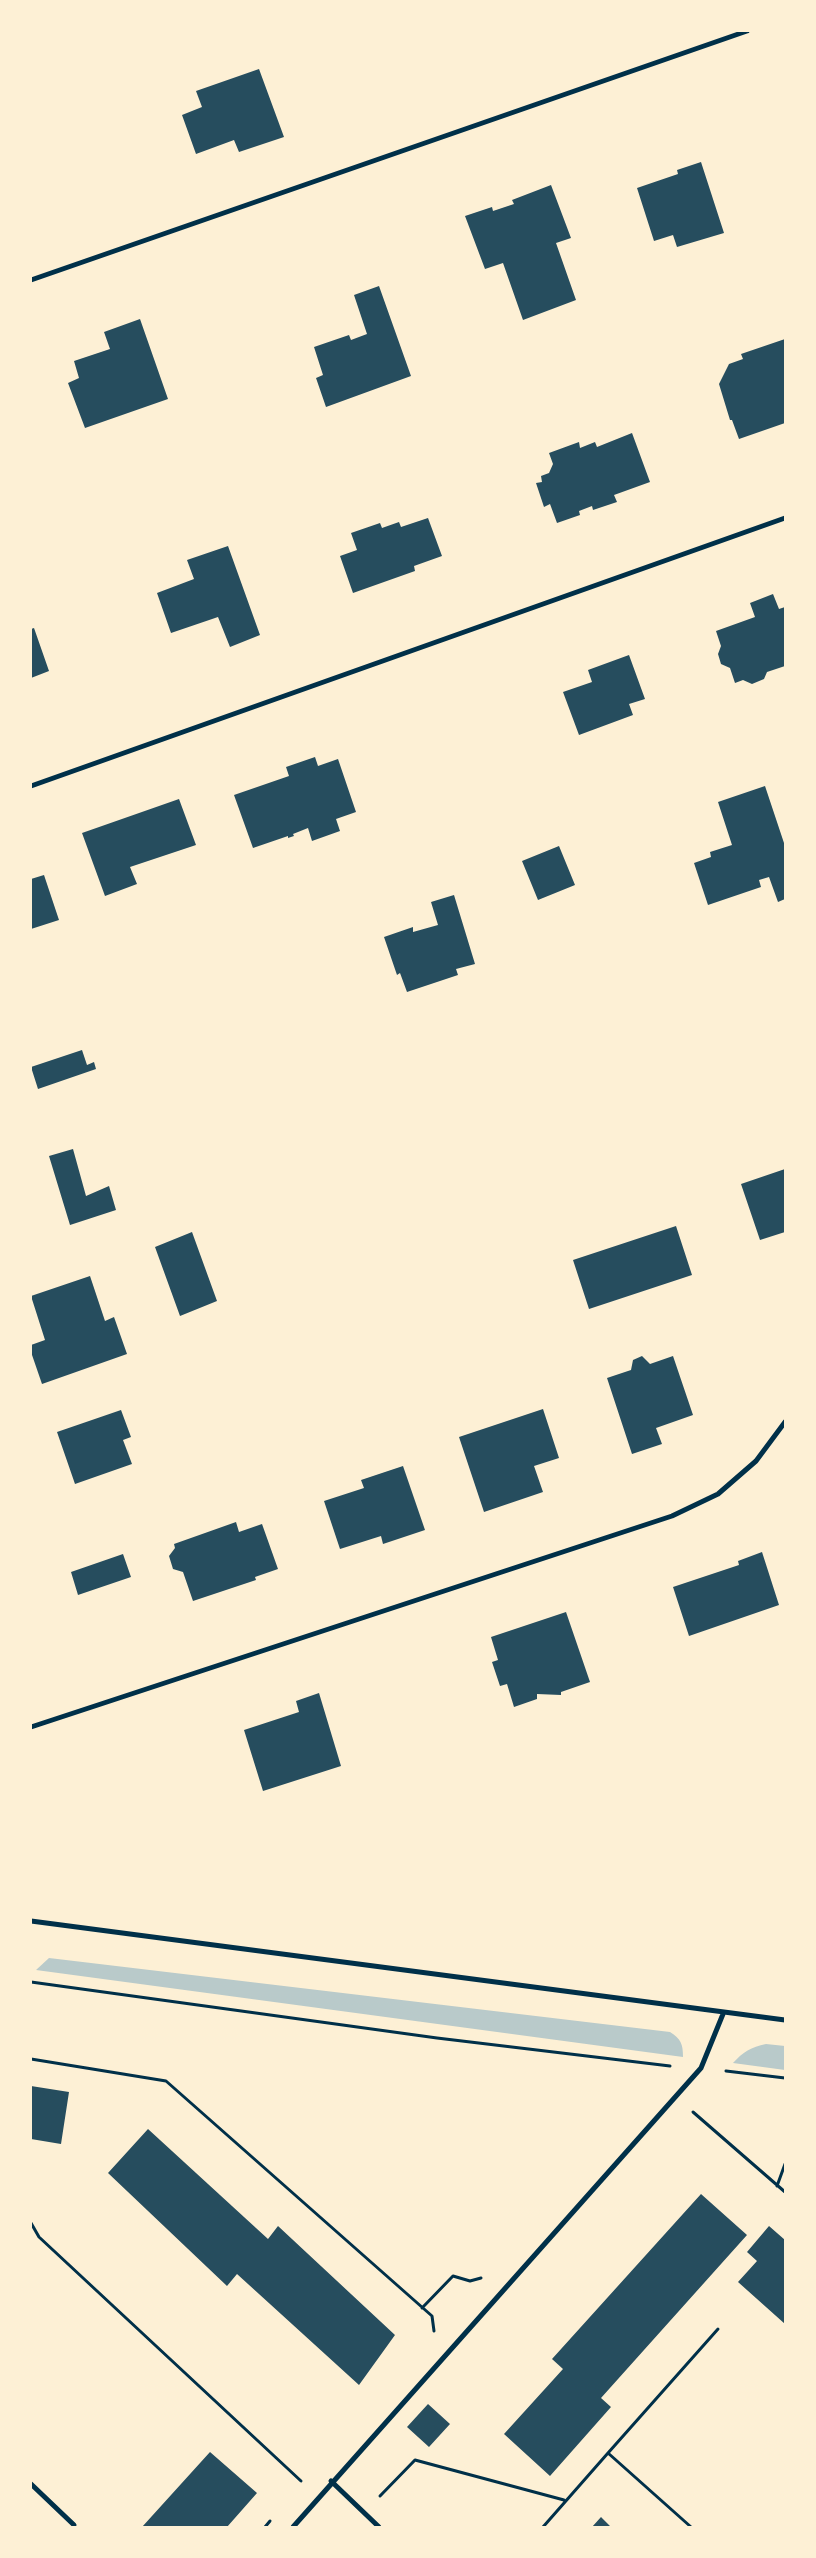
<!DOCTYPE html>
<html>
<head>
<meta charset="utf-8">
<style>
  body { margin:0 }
  #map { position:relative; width:816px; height:2558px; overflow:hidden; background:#fdf0d5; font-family:"Fira Sans Condensed",sans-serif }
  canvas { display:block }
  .frame { position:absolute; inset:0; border:32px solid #fdf0d5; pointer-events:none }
</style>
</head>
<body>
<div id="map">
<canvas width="816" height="2558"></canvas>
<div class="frame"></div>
</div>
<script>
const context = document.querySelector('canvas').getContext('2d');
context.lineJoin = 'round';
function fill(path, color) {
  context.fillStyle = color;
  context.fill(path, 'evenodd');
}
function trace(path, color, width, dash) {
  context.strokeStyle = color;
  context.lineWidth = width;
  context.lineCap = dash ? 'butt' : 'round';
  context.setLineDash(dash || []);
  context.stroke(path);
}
fill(new Path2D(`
  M49 1958 670 2032C681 2039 683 2044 683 2057L36 1970Z
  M766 2044 785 2046V2070L733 2063C743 2052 751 2047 766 2044Z`), '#b9caca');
fill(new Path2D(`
  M259 69 284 137 239 152 234 140 196 154 182 115 202 107 196 91Z
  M701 162 724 233 677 247 673 235 654 241 637 188 678 174 677 170Z
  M551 185 571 238 556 243 576 300 523 320 503 263 485 269 465 216 492 207 493 211 514 204 512 200Z
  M379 286 411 376 326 407 316 378 323 375 314 347 349 335 351 340 367 334 354 295Z
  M140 319 168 399 85 428 68 383 79 378 74 361 110 349 104 332Z
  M785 339V423L739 439 732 420H730L719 384 729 364 743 359 741 354Z
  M632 433 650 482 614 495 617 502 593 510 592 506 579 511 580 515 557 523 550 504 544 507 536 483 542 482 541 476 549 473 553 464 549 453 579 442 580 448 595 442 597 447Z
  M428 518 442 556 414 566 415 571 353 593 340 556 357 550 351 533 380 523 382 528 399 522 401 527Z
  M228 546 260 635 230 647 218 617 171 633 157 593 194 579 187 560Z
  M773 594 779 609 785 607V666L767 672 764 679 752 684 743 680 735 683 730 668 721 664 718 654 721 646 716 631 755 617 750 603Z
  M34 628 49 671 31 678V629Z
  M629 655 645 699 629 704 633 715 579 735 563 692 592 682 588 670Z
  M315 757 318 766 338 759 356 812 336 819 340 831 312 841 308 828 293 834 294 836 288 838V836L253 848 234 795 289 776 286 767Z
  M765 786 785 846V899L778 902 769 877 759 880 761 887 708 905 694 863 711 857 710 852 732 845 718 802Z
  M179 799 196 845 130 867 137 884 105 896 82 833Z
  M559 846 575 885 538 900 522 861Z
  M44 875 59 920 31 929V879Z
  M454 895 475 964 456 969 458 975 407 992 400 973 397 975 384 937 413 927V932L438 925 431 902Z
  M82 1050 87 1065 94 1062 96 1069 38 1089 31 1067Z
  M73 1149 86 1196 109 1186 116 1210 70 1225 49 1156Z
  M785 1169V1232L760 1240 741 1184Z
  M676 1226 692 1275 589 1309 573 1260Z
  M192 1232 217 1301 180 1316 155 1247Z
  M90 1276 105 1321 114 1317 127 1354 42 1384 31 1352V1345L45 1340 31 1296Z
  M642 1356 650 1364 673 1356 693 1415 656 1428 662 1444 632 1454 607 1378 631 1370 633 1360Z
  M543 1409 559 1458 534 1466 543 1492 484 1512 459 1437Z
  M121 1410 131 1437 123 1440 132 1464 75 1484 57 1432Z
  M403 1466 425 1530 383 1544 381 1536 340 1549 324 1501 364 1488 361 1480Z
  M236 1522 239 1532 262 1524 278 1569 255 1577 256 1580 193 1601 183 1572 173 1569 169 1556 175 1548 174 1544Z
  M762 1552 779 1605 689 1636 673 1587 739 1565 738 1561Z
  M123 1554 131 1577 78 1595 71 1572Z
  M566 1612 590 1682 561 1692V1695L537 1694V1699L514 1707 507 1684 500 1686 492 1662 498 1660 491 1637Z
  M319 1693 341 1766 263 1791 244 1730 299 1712 296 1701Z
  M31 2086 69 2092 61 2144 31 2139Z
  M148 2129 268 2239 278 2226 395 2335 359 2385 237 2274 227 2286 108 2173Z
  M701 2194 747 2235 601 2398 611 2407 550 2476 504 2434 563 2369 552 2359Z
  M769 2226 785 2240V2324L738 2282 757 2261 747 2252Z
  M428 2404 450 2424 429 2447 407 2427Z
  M210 2452 257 2493 227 2527H142Z
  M601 2517 611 2527H592Z`), '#264d5e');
trace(new Path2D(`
  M31 1982 437 2038 670 2066
  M31 2059 166 2081 432 2316 434 2331
  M726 2071 785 2078
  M693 2112 785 2192
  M777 2186 785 2164
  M31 2223 39 2237 301 2481
  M422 2308 453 2276 470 2281 481 2278
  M608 2453 718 2329
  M380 2496 415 2460 564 2500
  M265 2527 270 2521
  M543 2527 608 2453 691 2527`), '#003049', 3);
trace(new Path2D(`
  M31 280 747 31
  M31 786 785 518
  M31 1727 672 1516 718 1494 756 1461 785 1422
  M31 1921 785 2020
  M331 2481 379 2527
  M31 2484 74 2525
  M293 2527 701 2068 723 2014`), '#003049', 5);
</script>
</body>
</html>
